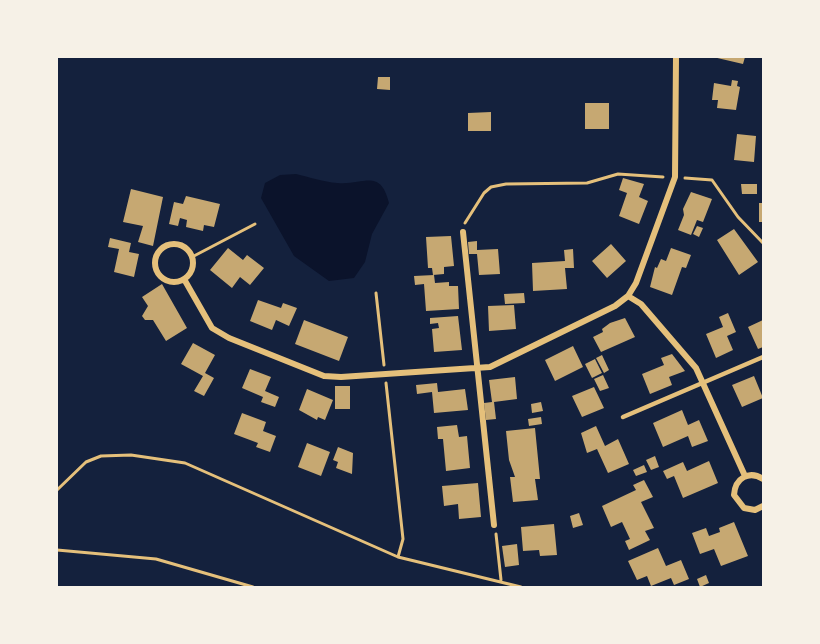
<!DOCTYPE html>
<html>
<head>
<meta charset="utf-8">
<style>
  body { margin:0 }
  #map { position:relative; width:820px; height:644px; overflow:hidden; background:#14213d; font-family:"Noto Sans",sans-serif }
  canvas { display:block }
  .frame { position:absolute; inset:0; border:58px solid #f6f1e7; pointer-events:none }
</style>
</head>
<body>
<div id="map">
<canvas width="820" height="644"></canvas>
<div class="frame"></div>
</div>
<script>
const context = document.querySelector('canvas').getContext('2d');
context.lineJoin = 'round';
function fill(path, color) {
  context.fillStyle = color;
  context.fill(path, 'evenodd');
}
function trace(path, color, width, dash) {
  context.strokeStyle = color;
  context.lineWidth = width;
  context.lineCap = dash ? 'butt' : 'round';
  context.setLineDash(dash || []);
  context.stroke(path);
}
fill(new Path2D(`
  M296 174C309 177 324 182 337 183 363 186 380 167 389 203L372 234 365 262 354 278 329 281 294 256 261 198 265 183 280 175Z`), '#0b132b');
fill(new Path2D(`
  M713 57H745L743 64Z
  M378 77H390V90L377 89Z
  M732 80 738 81 737 86 740 87 736 110 717 108 718 100H712L714 83 731 86Z
  M585 103H609V129H585Z
  M491 112V131H468V113Z
  M737 134 756 136 754 162 734 160Z
  M623 178 644 184 639 197 648 201 639 224 619 216 627 193 619 190Z
  M741 184H757V194H742Z
  M131 189 163 197 153 246 138 242 143 226 123 222Z
  M691 192 712 199 703 222 697 220 691 235 678 230 684 215 683 209Z
  M186 196 220 204 214 227 204 225 203 231 186 227 187 220 180 218 178 226 169 224 174 202 183 204Z
  M759 203H763V222H759Z
  M697 226 703 228 699 237 693 234Z
  M734 229 758 262 739 275 717 240Z
  M451 236 454 266 444 267V274L433 275 432 268H428L426 237Z
  M110 238 131 243 129 252 139 254 134 277 114 272 119 249 108 247Z
  M477 241V250L498 249 500 274 479 275 477 254H469L468 242Z
  M611 244 626 261 607 278 592 261Z
  M228 248 243 260 247 255 264 268 250 285 240 277 232 288 210 270Z
  M671 248 691 255 686 268 682 267 672 295 650 287 655 267 657 268 661 259 666 261Z
  M573 249 574 268H565L567 289 533 291 532 263 565 261 564 250Z
  M434 275 435 283 449 282V286H458L459 309 426 311 424 284 415 285 414 276Z
  M162 284 187 328 166 341 153 320H145L142 316 148 306 142 297Z
  M524 293 525 303 505 304 504 294Z
  M258 300 281 308 283 303 297 308 289 326 276 320 272 330 250 321Z
  M514 305 516 329 489 331 488 306Z
  M728 313 736 332 727 336 733 350 716 358 706 334 723 327 719 317Z
  M458 316 462 350 434 352 432 329 439 328 438 323 430 324V318Z
  M625 318 635 337 601 352 593 337 603 332 602 329 610 323Z
  M304 320 348 337 339 361 295 344Z
  M763 320V347L758 349 748 327Z
  M193 343 215 355 205 373 214 378 204 396 194 391 203 376 181 364Z
  M573 346 583 367 555 381 545 360Z
  M672 354 685 371 669 377 672 385 650 394 642 374 664 365 661 358Z
  M602 355 609 370 604 373 596 358Z
  M595 359 602 373 592 378 585 364Z
  M250 369 271 377 265 391 279 397 275 407 261 402 263 397 242 388Z
  M603 375 609 388 600 391 594 379Z
  M754 376 763 398 742 407 732 385Z
  M515 377 517 399 494 402 496 419 486 420 484 403 492 402 489 380Z
  M437 383 438 392 465 389 468 410 434 413 432 392 417 394 416 385Z
  M335 386H350V409H335Z
  M594 387 604 408 582 417 572 396Z
  M307 389 333 400 325 420 318 417 317 420 299 410Z
  M541 402 543 411 532 413 531 404Z
  M682 410 688 425 699 420 708 441 692 447 688 436 663 447 653 423Z
  M242 413 266 422 263 431 276 436 270 452 256 447 258 443 234 434Z
  M541 417 542 424 529 426 528 419Z
  M457 425 459 437 467 436 470 468 446 471 443 439H438L437 427Z
  M596 426 605 446 618 439 629 464 608 473 597 449 587 453 581 433Z
  M535 428 540 479H535L538 500 513 502 510 477H515L509 460 506 431Z
  M307 443 330 452 321 476 298 467Z
  M338 447 353 453 352 474 336 468 338 462 333 460Z
  M655 456 659 467 651 470 646 460Z
  M709 461 718 483 683 498 674 476 667 479 663 471 683 462 687 471Z
  M644 465 647 472 636 476 633 470Z
  M644 480 653 497 641 502 654 528 645 531 650 540 629 550 625 541 630 539 622 522 611 527 602 506 636 490 633 485Z
  M478 483 481 517 459 519 458 504 444 506 442 486Z
  M579 513 583 525 573 528 570 516Z
  M734 522 748 556 721 566 714 549 700 554 692 533 706 528 709 536 720 532 719 528Z
  M554 524 557 555 540 556 539 550 523 551 521 527Z
  M517 544 519 565 505 567 502 546Z
  M658 548 666 566 681 560 689 579 674 585 671 578 651 586 647 576 637 580 628 561Z
  M706 575 709 583 700 587 697 579Z`), '#c6a872');
trace(new Path2D(`
  M685 178 712 180 738 217 763 243
  M465 223 484 193 491 187 506 184 587 183 618 174 663 177
  M192 257 255 224
  M376 293 384 365
  M386 383 403 539 398 557
  M57 490 86 462 101 456 131 455 185 463 398 557 521 587
  M496 534 501 580
  M57 550 156 559 253 587`), '#e5c07b', 3);
trace(new Path2D(`
  M623 417 763 357`), '#e5c07b', 4.5);
trace(new Path2D(`
  M463 232 494 525
  M155 263a19 19 0 1 1 38 0a19 19 0 1 1-38 0Z
  M184 279 212 328 229 338 324 376 341 377 490 367 615 306 628 296 636 283 675 177 676 57
  M628 296 641 304 696 368 745 476
  M763 479C749 470 735 478 734 495L744 508 755 510 763 506`), '#e5c07b', 6);
</script>
</body>
</html>
